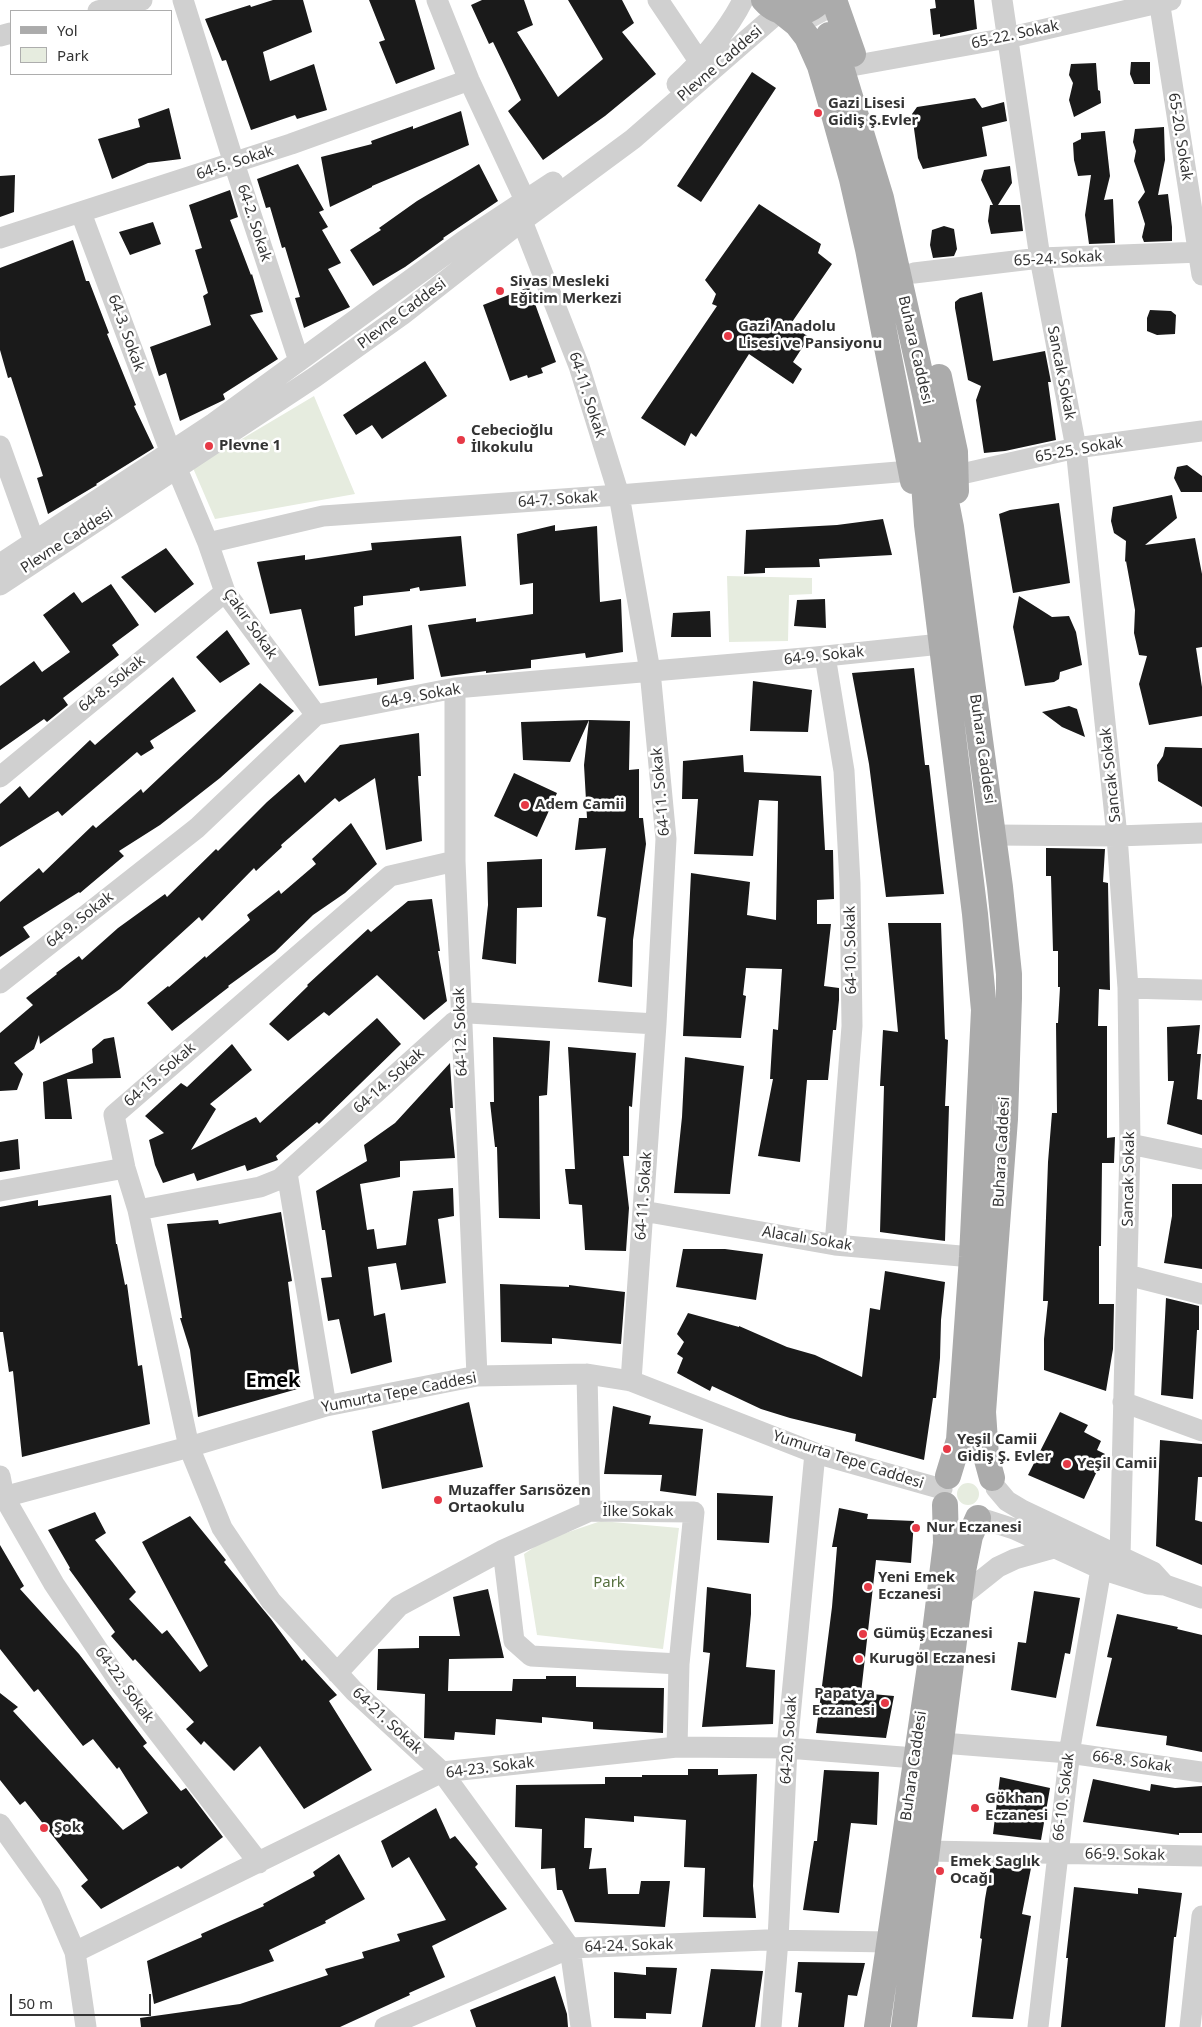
<!DOCTYPE html>
<html>
<head>
<meta charset="utf-8">
<style>
  body { margin:0 }
  #map { position:relative; width:1202px; height:2027px; overflow:hidden; background:#fff; font-family:"Noto Sans",sans-serif }
  canvas { display:block }
  .legend { position:absolute; left:10px; top:10px; width:162px; height:65px; box-sizing:border-box; background:#fff; border:1px solid #adadad; margin:0; padding:6px 9px; list-style:none; font-size:15px; color:#333 }
  .legend li { display:flex; align-items:center; gap:10px; height:25px }
  .legend b { width:25px; border:1px solid #adadad }
  .scale { position:absolute; left:10px; top:1994px; width:141px; height:22px; box-sizing:border-box; border:2px solid #333; border-top:0; padding-left:6px; font-size:15px; line-height:18px; white-space:nowrap; color:#333; -webkit-text-stroke:4px #fff; paint-order:stroke }
</style>
</head>
<body>
<div id="map">
<canvas width="1202" height="2027"></canvas>
<ul class="legend">
<li><b style="height:6px;background:#ababab"></b>Yol</li>
<li><b style="height:14px;background:#e6ecdf"></b>Park</li>
</ul>
<div class="scale">50 m</div>
</div>
<script>
const context = document.querySelector('canvas').getContext('2d');
context.lineJoin = 'round';
function fill(path, color) {
  context.fillStyle = color;
  context.fill(path, 'evenodd');
}
function trace(path, color, width, dash) {
  context.strokeStyle = color;
  context.lineWidth = width;
  context.lineCap = dash ? 'butt' : 'round';
  context.setLineDash(dash || []);
  context.stroke(path);
}
function write(font, color, halo, rows, align = 'center') {
  context.font = font + ' "Noto Sans",sans-serif';
  context.lineWidth = 5;
  context.setLineDash([]);
  context.textBaseline = 'middle';
  context.strokeStyle = halo;
  context.fillStyle = color;
  for (const [text, x, y, turn = 0] of rows) {
    context.save();
    context.translate(x, y);
    context.rotate((+turn || 0) * Math.PI / 180);
    context.textAlign = isNaN(turn) ? turn : align;
    if (halo) context.strokeText(text, 0, 0);
    context.fillText(text, 0, 0);
    context.restore();
  }
}
fill(new Path2D(`
  M314 396 355 494 215 519 193 468Z
  M727 576 812 578V594L789 595 788 641 729 642Z
  M957 1494a11 11 0 1 1 22 0a11 11 0 1 1-22 0Z
  M601 1521 679 1528 663 1649 537 1635 524 1554 545 1540Z`), '#e6ecdf');
fill(new Path2D(`
  M273 0H303L312 32 263 52 270 81 314 64 327 110 297 119 295 115 251 130 226 60 222 61 205 19 250 5 251 7Z
  M369 0H415L435 69 396 84 379 42 385 40Z
  M482 0H524L533 25 517 32 558 97 603 59 568 0H622L634 23 622 32 656 74 605 116 543 160 508 111 521 100 493 42 489 44 471 5Z
  M935 0H974L977 29 940 37V34L933 35 930 9 936 8Z
  M1131 62H1150V84H1134L1130 74Z
  M1096 63 1098 90 1100 91 1101 103 1074 117 1069 100 1073 83 1069 75 1071 64Z
  M752 72 776 88 701 202 677 186Z
  M975 98 982 108 1004 102 1007 121 982 127 987 156 923 169 918 158 912 114 917 107Z
  M169 108 181 159 148 163 112 179 98 139 140 127 138 119Z
  M461 111 469 145 372 186V187L330 207 321 157 372 144 371 141 413 126V129Z
  M1164 127 1165 160 1158 195 1168 194 1172 227V241L1144 242 1142 237 1145 224 1138 202 1145 192 1134 161 1136 151 1133 142 1135 129Z
  M1105 131 1110 176 1104 200 1113 199 1115 243 1089 244 1085 215 1091 175 1078 176 1074 160 1073 143 1081 139V133Z
  M298 164 324 210 319 212 328 227 322 230 341 263 328 269 350 307 304 328 295 298 300 297 285 247 282 248 270 207 266 208 257 179Z
  M479 164 498 201 443 238 444 239 405 267 373 286 350 250 381 230 379 228 417 201Z
  M1010 166 1012 183 998 205H1020L1023 231 991 234 988 221 990 205H993L981 180 984 170Z
  M15 175 14 212 0 217V176Z
  M230 190 238 217 230 220 251 275 252 274 263 312 250 315 278 359 223 394 225 399 224 400 180 421 166 373 159 376 150 347 211 325 203 296 208 293 195 250 202 248 189 205Z
  M759 204 821 244 818 253 832 264 790 325 809 337 793 362 802 369 793 384 749 354 696 437 691 433 685 446 641 418 717 306 712 304 716 294 705 280Z
  M153 222 161 244 130 255 119 232Z
  M944 226 954 229 957 249 954 256 933 258 930 245 932 230Z
  M73 240 86 281H89L109 333 107 334 136 405 134 406 154 448 96 484 97 485 48 514 37 478 43 476 11 377 8 378 0 350V268Z
  M529 287 556 362 541 368 543 373 528 378 527 375 510 381 483 305Z
  M982 292 993 361 1045 351 1051 382H1048L1056 440 1005 451 984 453 976 400 981 386 968 380 955 308V302L960 298Z
  M1150 310 1171 311 1176 315 1175 334 1157 335 1147 331V318Z
  M425 361 447 396 382 439 372 425 356 435 343 415Z
  M1187 465 1202 476V492H1181L1174 478 1177 467Z
  M1172 495 1177 518 1145 545 1195 538 1202 574V647L1196 648 1202 687V716L1149 725 1139 684 1147 656 1139 655 1134 633 1135 610 1126 561 1125 562 1126 541 1114 533 1111 521 1113 507Z
  M1059 503 1070 583 1013 593 999 514 1010 510Z
  M883 519 892 555 819 559 820 567 765 568V573L744 574 746 530 837 525Z
  M555 525V531L597 526 600 602 621 599 623 652 586 658 585 653 531 660V668L486 673V671L441 677 428 625 476 618V622L533 614V583L520 585 517 534Z
  M461 536 466 586 420 591 419 587 410 589V591L363 596V605L354 607 355 636 412 625 414 679 377 685V678L319 686 301 609 270 614 257 562 305 555V560L372 550 371 543Z
  M166 548 194 584 155 613 121 577Z
  M111 584 139 625 112 645 119 655 63 698 68 705 47 722 44 719 0 750V686L34 661 42 672 70 652 43 615 74 592 82 603Z
  M1019 596 1052 617 1069 616 1076 632 1082 665 1060 672 1059 679 1054 682 1025 686 1013 627Z
  M825 599 826 628 794 626 797 600Z
  M710 611 711 637H671L673 613Z
  M227 630 250 664 220 683 196 657Z
  M914 668 925 765H929L944 894 886 897 869 764 852 673Z
  M173 677 196 711 150 741 154 748 141 756 137 752 62 816 58 811 0 847V804L20 786 29 798 90 740 95 745Z
  M753 681 812 690 808 732 750 731Z
  M260 683 294 711 220 778 160 825 119 851 124 856 80 893 79 892 23 927 30 937 0 957V902L39 868 43 873 93 825 96 828 141 789 143 793Z
  M1069 706 1077 709 1085 737 1062 727 1042 712Z
  M589 720 570 762 523 760 521 722Z
  M589 720 630 721 629 770 639 769V818H643L646 844 633 940 632 987 598 982 606 918 597 916 606 848 575 850 579 818H587L584 765Z
  M419 733 421 776H418L422 841 386 850 375 778 339 802 335 798 281 845 282 847 256 871 254 868 202 921 199 917 120 989 40 1044 39 1035 34 1049 14 1063 23 1074 17 1090 0 1091V1033L33 1005 26 998 57 974 56 973 79 956 82 960 118 928 165 894 167 897 216 849 218 851 267 802 299 774 305 783 340 745Z
  M1165 747 1202 748V807L1158 781 1157 765 1163 756Z
  M743 755 744 772 821 776 825 850H833L834 899 817 900V924H831L824 986 839 988V1000L836 1030H833L828 1080H807L800 1162 758 1156 773 1079H770L773 1029 778 1030 782 969 746 968 743 995 746 996 741 1038 683 1036 691 873 750 882 747 915 776 920 778 801 759 800 753 856 694 854 698 799H682L683 761Z
  M514 773 557 793 537 837 494 816Z
  M351 823 377 864 345 893 313 915 275 952 228 986 229 987 172 1031 147 1003 168 986 169 987 205 956 206 958 250 920 247 915 279 890 281 894 316 864 312 859Z
  M1046 848 1105 849 1103 882 1108 883 1110 990 1099 989 1098 1026H1107V1138L1115 1137 1114 1163H1102L1101 1246H1099V1304H1114L1113 1349 1106 1391 1044 1370V1339L1048 1301H1043L1048 1162 1052 1113H1057L1056 1023H1058L1060 987H1058V951H1053L1051 876H1046Z
  M542 859V907L517 908 516 964 482 959 488 905 487 862Z
  M432 899 440 951H438L447 1001 424 1020 377 975 329 1016 324 1012 288 1041 269 1024 308 986 307 985 368 929 371 932 408 901Z
  M888 923H941L945 1039 948 1040 945 1106H949L945 1241 880 1232 884 1086H880L883 1030 898 1032Z
  M377 1018 401 1044 319 1124 317 1122 276 1156 278 1160 247 1171 245 1165 197 1181 194 1173 163 1183 155 1165 149 1140 164 1133 145 1116 181 1083 187 1087 232 1044 252 1070 210 1104 216 1109 191 1150 256 1117 260 1123Z
  M1200 1025 1197 1054H1201L1197 1099 1202 1100V1135L1167 1124 1174 1081H1168L1167 1027Z
  M114 1037 121 1078 67 1079 72 1119H45L43 1082 93 1063 92 1049 104 1039Z
  M493 1037 550 1041 547 1095 539 1096 540 1219 499 1218 497 1147H495L490 1102H494Z
  M568 1047 636 1053 632 1107 629 1106V1156H623L629 1208 626 1251 585 1250 582 1205 569 1204 565 1169H575Z
  M685 1057 744 1066 730 1194 674 1193 682 1117Z
  M450 1063 453 1108H450L455 1158 400 1161V1177L360 1184 367 1230 374 1229 377 1249 406 1245 413 1191 453 1188 454 1216 438 1219 446 1283 401 1290 396 1263 368 1267 374 1316 385 1313 392 1362 351 1374 339 1319 328 1321 321 1278 332 1277 325 1230H322L316 1191 367 1161 364 1145 395 1123Z
  M18 1139 20 1169 0 1172V1142Z
  M1172 1184H1202V1269L1164 1263 1172 1216Z
  M111 1195 116 1244H117L125 1285 127 1284 138 1366 142 1365 150 1424 22 1457 13 1371 9 1372 3 1332H0V1207L38 1200V1206Z
  M281 1212 292 1281 288 1282 301 1388 198 1417 190 1350 180 1318H182L167 1224 218 1220 219 1224Z
  M683 1249H725L763 1254 756 1300 676 1287Z
  M885 1271 945 1282 941 1320 940 1358 936 1398H933L924 1460 855 1441 856 1434 790 1418 761 1409 712 1386 710 1391 677 1373 683 1358 677 1354 684 1342 677 1334 688 1313 739 1327V1326L787 1347 815 1355 862 1377 870 1308 880 1310Z
  M500 1284 569 1287V1285L625 1292 621 1344 552 1338V1344L501 1342Z
  M1166 1298 1199 1306V1330H1197L1193 1399 1161 1395Z
  M469 1402 483 1467 382 1489 372 1431Z
  M613 1406 651 1416 649 1424 703 1429 696 1496 660 1491 662 1475 604 1474Z
  M1060 1412 1088 1425 1084 1432 1101 1441 1097 1450 1105 1454 1084 1499 1028 1475Z
  M1160 1440 1202 1444V1477H1198L1195 1520 1202 1522V1565L1156 1546Z
  M717 1493 773 1496 769 1543 717 1540Z
  M839 1508 868 1514 867 1519 914 1521 911 1563 876 1560 861 1693 894 1696 886 1738 816 1733 832 1607 837 1547H832Z
  M95 1512 106 1533 95 1540 136 1592 129 1599 162 1634 167 1630 200 1672 208 1666 142 1542 190 1516 226 1560 224 1562 271 1619 302 1661 304 1659 337 1695 329 1701 372 1770 304 1809 260 1746 234 1771 204 1741 201 1745 186 1729 194 1722 135 1659 133 1661 111 1636 115 1632 69 1569 70 1568 48 1530Z
  M0 1545 24 1586 20 1589 79 1654 147 1743 143 1746 181 1791 186 1788 223 1837 181 1869 178 1866 101 1909 81 1886 88 1880 25 1801 20 1805 0 1780V1693L18 1707 13 1711 123 1830 148 1813 119 1767 117 1769 93 1739 83 1746 38 1689 34 1692 0 1649Z
  M707 1587 751 1594V1614L746 1667 775 1670 773 1724 702 1727 710 1653 703 1652Z
  M488 1589 504 1658 449 1659 448 1691H512L513 1679H546V1676H576V1687L664 1688 663 1733 593 1729V1722L542 1717V1723L496 1719 495 1735 455 1732 454 1740 424 1738 425 1694 377 1690 378 1649 419 1648V1636H460L453 1597Z
  M1034 1591 1080 1598 1070 1654 1065 1653 1056 1698 1011 1690 1018 1642 1026 1643Z
  M1117 1614 1178 1627 1177 1629 1202 1635V1752L1166 1745 1167 1736 1096 1726 1112 1658 1107 1657Z
  M688 1769H718V1775L757 1774 753 1886 756 1918 703 1917 705 1868 684 1867 686 1820 634 1816V1822L585 1818 584 1848H592L589 1869 606 1868 608 1894H639L641 1881H670L665 1927 575 1922 562 1890H557L555 1868 541 1869 542 1829 515 1827 516 1785 605 1784V1777H642V1775H688Z
  M824 1770 879 1772 877 1825 851 1823 839 1913 803 1910 814 1841H817Z
  M1000 1777 1050 1788 1041 1840 993 1834Z
  M1093 1779 1150 1791 1151 1784 1175 1788 1202 1786V1833H1179V1835L1083 1822Z
  M436 1808 450 1839 455 1836 478 1864 475 1867 507 1909 432 1946 445 1977 409 1993 410 1995 340 2027H141L140 2018 240 2004 328 1975 325 1969 364 1958 362 1952 400 1941 397 1934 446 1920 409 1857 392 1868 381 1841Z
  M339 1854 365 1899 325 1921 326 1923 269 1950 274 1961 154 2004 147 1961 202 1937 201 1934 264 1906 263 1904 315 1876 313 1872Z
  M991 1865 1031 1868 1022 1914 1031 1916 1013 2019 972 2017 982 1939 980 1938 985 1899Z
  M1074 1887 1138 1894V1888L1182 1893 1176 1937H1174L1165 2027H1061L1068 1958H1066Z
  M798 1962 865 1963 857 1996 848 1995 844 2027H798L802 1993 795 1992Z
  M646 1967 677 1968 671 2014 646 2013V2019L614 2018V1972L646 1975Z
  M711 1969 763 1971 755 2027H702Z
  M555 1976 567 2014 568 2027H476L470 2010Z`), '#1a1a1a');
trace(new Path2D(`
  M810 0 829 35`), '#d6d6d6', 26, [26, 13]);
trace(new Path2D(`
  M183 0 234 163 299 361
  M437 0 469 80 525 200 532 212
  M658 0 699 61
  M1002 0 1040 258 1076 448 1117 836 1128 988 1130 1144 1120 1557 1117 1574
  M1159 0 1202 275
  M98 11 142 0
  M0 36 11 33
  M857 65 1007 38 1171 0
  M677 84C700 64 730 27 743 0
  M81 213 171 453
  M522 221 579 366 619 495 650 671 666 839 656 1024 631 1381
  M0 238 291 144 469 80
  M914 273 1040 258 1202 252
  M0 446 34 541
  M177 469 208 543 225 592 316 715
  M957 475 1076 448 1202 431
  M208 543 323 516 619 495 910 471
  M0 564 214 423 465 240 553 182
  M0 585 315 377 402 315 522 221 633 139 780 11
  M825 656 844 771 850 883 852 1026 835 1245
  M455 688V861L477 1376
  M0 777 225 592
  M994 835 1117 836 1202 833
  M455 861 390 876 114 1115 125 1168 138 1210 189 1447 222 1528 271 1601 354 1691 442 1772 570 1948 581 2027
  M0 983 197 828 316 715 455 688 816 657 941 644
  M1128 988 1202 990
  M1130 1144 1202 1159
  M287 1173 326 1406
  M0 1191 125 1168
  M138 1210 260 1187 280 1179 453 1023 469 1013 656 1024
  M643 1211 835 1245 972 1257
  M1127 1275 1202 1294
  M587 1374 590 1511
  M1123 1402 1202 1431
  M0 1476 4 1497 54 1584 120 1683 259 1863
  M996 1488 1007 1501 1022 1510 1153 1572 1163 1583
  M0 1498 189 1447 326 1406 477 1376 587 1374 631 1381 815 1453 942 1489
  M980 1518 1014 1529 1101 1569 1148 1584 1165 1585 1202 1598
  M503 1550 514 1641 531 1656 679 1664
  M959 1598 998 1567 1015 1559 1054 1548
  M337 1673 399 1606 503 1550 590 1511 694 1512 679 1664 677 1747
  M942 1743 1069 1753 1202 1772
  M0 1824 50 1894 75 1952 86 2027
  M927 1851 1202 1856
  M75 1952 442 1772 677 1747 787 1748 915 1758
  M385 2027 570 1948 766 1940 889 1942
  M771 2027 778 1940 787 1748 815 1453
  M1038 2027 1071 1742 1101 1569
  M1190 2027 1202 1916`), '#d0d0d0', 21);
trace(new Path2D(`
  M764 0C779 17 805 17 821 0
  M834 0 853 54
  M782 12 797 24 807 37 820 66 830 100 852 179 868 249 913 481
  M829 35 841 67 881 198 925 395 951 527 1000 887 1009 974V998L1005 1119 983 1412 986 1456 992 1478
  M939 377 955 452 956 491
  M922 455 927 525 975 914 984 1010 972 1257 959 1440 948 1476
  M877 2027 935 1632 946 1543 945 1505
  M904 2027 963 1571 970 1536 978 1518`), '#ababab', 26);
for (const [x, y, r, color] of [
  [818,113,5,"#e63946"],
  [500,291,5,"#e63946"],
  [728,336,5,"#e63946"],
  [461,440,5,"#e63946"],
  [209,446,5,"#e63946"],
  [525,805,5,"#e63946"],
  [947,1449,5,"#e63946"],
  [1067,1464,5,"#e63946"],
  [438,1500,5,"#e63946"],
  [916,1528,5,"#e63946"],
  [868,1587,5,"#e63946"],
  [863,1634,5,"#e63946"],
  [859,1659,5,"#e63946"],
  [885,1703,5,"#e63946"],
  [975,1808,5,"#e63946"],
  [44,1828,5,"#e63946"],
  [940,1871,5,"#e63946"]
]) {
  const dot = new Path2D();
  dot.arc(x, y, r, 0, 2 * Math.PI);
  context.fillStyle = color;
  context.fill(dot);
  trace(dot, '#fff', 2);
}
write('15px', '#333', '#fff', [
  ["65-22. Sokak",1015,35,-12],
  ["Plevne Caddesi",720,64,-41],
  ["65-20. Sokak",1180,137,81],
  ["64-5. Sokak",235,163,-18],
  ["64-2. Sokak",254,223,72],
  ["65-24. Sokak",1058,259,-3],
  ["Plevne Caddesi",402,314,-37],
  ["64-3. Sokak",126,333,70],
  ["Buhara Caddesi",915,350,77],
  ["Sancak Sokak",1061,373,79],
  ["64-11. Sokak",587,395,72],
  ["65-25. Sokak",1079,450,-10],
  ["64-7. Sokak",558,500,-4],
  ["Plevne Caddesi",67,541,-33],
  ["Çakır Sokak",250,624,55],
  ["64-9. Sokak",824,656,-6],
  ["64-8. Sokak",112,684,-39],
  ["64-9. Sokak",421,696,-10],
  ["Buhara Caddesi",982,749,82],
  ["Sancak Sokak",1111,775,-96],
  ["64-11. Sokak",661,792,-95],
  ["64-9. Sokak",80,920,-38],
  ["64-10. Sokak",851,950,-91],
  ["64-12. Sokak",461,1032,-92],
  ["64-15. Sokak",160,1075,-41],
  ["64-14. Sokak",389,1081,-42],
  ["Buhara Caddesi",1002,1152,-87],
  ["Sancak Sokak",1129,1179,-89],
  ["64-11. Sokak",644,1196,-86],
  ["Alacalı Sokak",807,1239,9],
  ["Yumurta Tepe Caddesi",399,1393,-11],
  ["Yumurta Tepe Caddesi",848,1460,18],
  ["İlke Sokak",638,1512],
  ["64-22. Sokak",124,1685,54],
  ["64-21. Sokak",387,1721,43],
  ["64-20. Sokak",789,1740,-86],
  ["66-8. Sokak",1132,1762,8],
  ["Buhara Caddesi",914,1766,-82],
  ["64-23. Sokak",490,1768,-7],
  ["66-10. Sokak",1064,1797,-83],
  ["66-9. Sokak",1125,1855,1],
  ["64-24. Sokak",629,1946,-2]
]);
write('bold 15px', '#333', '#fff', [
  ["Gazi Lisesi",828,104],
  ["Gidiş Ş.Evler",828,121],
  ["Sivas Mesleki",510,282],
  ["Eğitim Merkezi",510,299],
  ["Gazi Anadolu",738,327],
  ["Lisesi ve Pansiyonu",738,344],
  ["Cebecioğlu",471,431],
  ["İlkokulu",471,448],
  ["Plevne 1",219,446],
  ["Adem Camii",535,805],
  ["Yeşil Camii",957,1440],
  ["Gidiş Ş. Evler",957,1457],
  ["Yeşil Camii",1077,1464],
  ["Muzaffer Sarısözen",448,1491],
  ["Ortaokulu",448,1508],
  ["Nur Eczanesi",926,1528],
  ["Yeni Emek",878,1578],
  ["Eczanesi",878,1595],
  ["Gümüş Eczanesi",873,1634],
  ["Kurugöl Eczanesi",869,1659],
  ["Papatya",875,1694,"right"],
  ["Eczanesi",875,1711,"right"],
  ["Gökhan",985,1799],
  ["Eczanesi",985,1816],
  ["Şok",54,1828],
  ["Emek Saglık",950,1862],
  ["Ocağı",950,1879]
], 'left');
write('15px', '#56703f', '#fff', [
  ["Park",609,1583]
]);
write('bold 20px', '#000', '#fff', [
  ["Emek",273,1381]
]);
</script>
</body>
</html>
